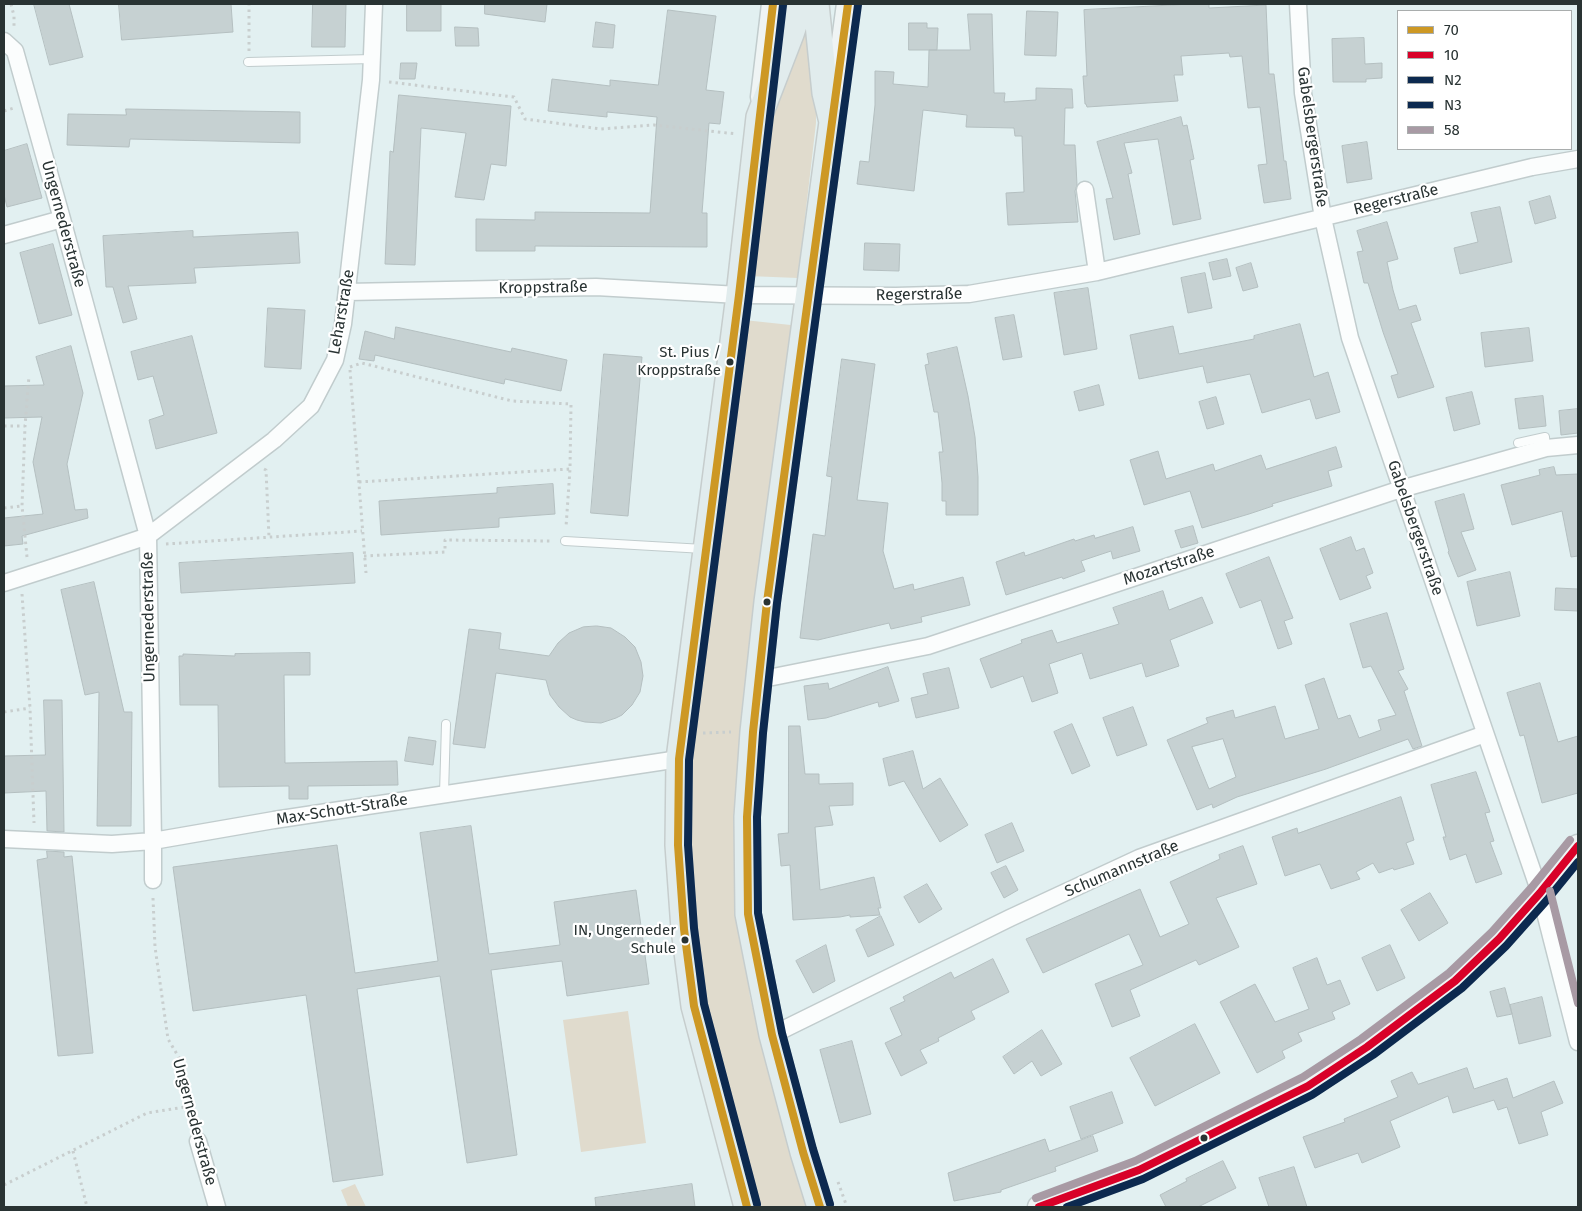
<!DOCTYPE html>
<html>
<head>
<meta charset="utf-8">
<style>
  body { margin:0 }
  #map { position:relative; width:1582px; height:1211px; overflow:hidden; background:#e2f0f1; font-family:"Fira Sans",sans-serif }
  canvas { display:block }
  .frame { position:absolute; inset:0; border:5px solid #293333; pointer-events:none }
  .legend { position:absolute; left:1397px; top:10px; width:175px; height:140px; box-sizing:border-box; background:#fff; border:1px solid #a9adad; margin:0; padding:6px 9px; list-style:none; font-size:15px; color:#293333 }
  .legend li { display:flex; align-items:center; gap:10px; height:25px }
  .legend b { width:25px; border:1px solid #a9adad }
</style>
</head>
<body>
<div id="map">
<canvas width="1582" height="1211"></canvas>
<div class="frame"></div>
<ul class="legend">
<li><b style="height:6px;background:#cd9824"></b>70</li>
<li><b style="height:6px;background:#d80128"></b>10</li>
<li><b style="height:6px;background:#0c294f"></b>N2</li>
<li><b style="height:6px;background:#0c294f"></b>N3</li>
<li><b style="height:6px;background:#a89aa4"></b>58</li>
</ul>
</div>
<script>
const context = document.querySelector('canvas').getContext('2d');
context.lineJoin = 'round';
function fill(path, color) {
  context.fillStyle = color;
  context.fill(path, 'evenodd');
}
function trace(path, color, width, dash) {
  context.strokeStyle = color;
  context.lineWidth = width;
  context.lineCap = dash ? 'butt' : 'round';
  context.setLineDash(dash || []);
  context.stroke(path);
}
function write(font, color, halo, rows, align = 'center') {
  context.font = font + ' "Fira Sans",sans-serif';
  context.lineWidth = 4.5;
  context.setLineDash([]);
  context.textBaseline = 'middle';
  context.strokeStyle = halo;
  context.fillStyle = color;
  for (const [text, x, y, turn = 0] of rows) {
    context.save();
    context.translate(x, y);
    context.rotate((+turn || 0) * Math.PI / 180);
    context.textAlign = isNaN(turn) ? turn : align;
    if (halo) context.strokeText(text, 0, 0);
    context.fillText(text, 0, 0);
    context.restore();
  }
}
fill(new Path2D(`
  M809 21 816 100V123L798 278 748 276 772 116 798 39Z
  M744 320 800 326 739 896 750 997 806 1207H759L709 1025 691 894V737Z
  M628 1011 646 1143 581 1152 563 1020Z
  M355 1184 366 1207H348L341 1190Z`), '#e0dbcd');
const building = new Path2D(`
  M34 4H69L83 57 50 65Z
  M119 4H231L233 32 122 40Z
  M313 4H346L345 47H312Z
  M407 4H441V31H407Z
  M485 4H547L545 22 485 14Z
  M1191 4H1209V8L1266 5 1269 74H1274L1284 161H1286L1291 199 1264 203 1258 165 1267 164 1260 107 1248 108 1242 56 1230 57 1229 53 1181 56 1183 75H1174L1178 101 1087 107 1086 104H1085L1083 76H1087L1084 10Z
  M668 10 716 16 706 90 724 92 720 124 709 123 702 213H707V247L535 246V251H476V219L535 220V212L650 213 657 117 607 112V117L548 111 552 79 610 86V80L658 85Z
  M1027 11 1058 12 1056 56 1025 55Z
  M968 14H992L994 93H1005L1004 102 1036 100V88L1072 89 1073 108H1065L1064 145H1075L1077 185 1075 191 1078 222 1008 225 1006 193 1024 192 1022 136H1015L1014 128 966 127 967 115 923 110 914 191 857 184 860 161 869 162 875 105V71L894 72 893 84 928 87 929 50H970Z
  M596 22 615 25 613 48 593 47Z
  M909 23H927V28H938L937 50H909Z
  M455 27 478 28 479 46H456Z
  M1364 38 1365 64 1382 63V78L1366 79V82H1333L1332 39Z
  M401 63H417L415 79H400Z
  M399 95 511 106 506 166 491 164 484 200 455 197 466 133 421 128 415 265 385 264 390 151 393 152Z
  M126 109 300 112V143L130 139 129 147 67 145 68 114 126 115Z
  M1181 117 1183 126 1187 125 1194 159 1190 160 1201 219 1173 225 1158 139 1124 143 1132 173 1128 174 1140 234 1114 240 1106 199 1113 198 1097 142Z
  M1367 142 1372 179 1347 183 1342 146Z
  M27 144 42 198 7 207 4 195V151Z
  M1550 196 1556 218 1535 224 1529 202Z
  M1500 207 1512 262 1460 274 1454 248 1478 242 1471 213Z
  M1387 222 1398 259 1387 262 1393 290 1399 310 1416 305 1421 320 1411 323 1434 387 1398 398 1391 376 1398 374 1383 332 1368 283H1364L1357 252 1363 251 1357 231Z
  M193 231V237L298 232 300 263 194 268 196 283 128 286 137 319 123 323 113 287H106L103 236Z
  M865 243 900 244 899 271 864 270Z
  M53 244 72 315 39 324 20 253Z
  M1227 259 1231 276 1213 280 1209 263Z
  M1251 263 1258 287 1243 291 1236 268Z
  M1205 273 1212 308 1188 313 1181 278Z
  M1088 288 1097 349 1064 355 1054 293Z
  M268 308 305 310 301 369 265 367Z
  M1014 315 1022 357 1003 360 995 318Z
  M1300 324 1314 377 1328 372 1340 412 1316 419 1310 399 1262 413 1250 374 1207 383 1203 366 1139 379 1130 335 1173 326 1179 354 1254 339V336Z
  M396 327 511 352 512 348 567 360 561 391 505 379 504 384 375 355 374 361 359 359 365 331 394 339Z
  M1529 328 1533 361 1485 367 1481 333Z
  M192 336 217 433 156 449 149 420 164 415 153 376 138 380 131 352Z
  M71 346 83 393 67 464 75 510 87 509 88 518 22 536 23 544 4 546V518L43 514 33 462 42 417 4 418V386L44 385 36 357Z
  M957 347 968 396 975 437 978 477V515H946V501H942V483L939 452H943L938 412H934L925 365 929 364 927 354Z
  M604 354 642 357 628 516 591 513Z
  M842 359 875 364 857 500 888 503 883 551 894 589 913 584 914 590 963 577 970 605 921 617 922 622 891 629 889 623 818 640 800 638 813 534 825 536 832 477 827 476Z
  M1099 385 1104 405 1079 411 1074 392Z
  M1472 392 1480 424 1454 431 1446 398Z
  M1543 396 1546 426 1519 429 1515 399Z
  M1216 397 1224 424 1207 429 1199 402Z
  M1578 409V433L1561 435 1559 411Z
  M1336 447 1342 467 1328 471 1332 486 1272 504 1273 506 1249 514 1202 528 1190 491 1144 505 1130 460 1158 451 1166 479 1213 464 1215 471 1261 455 1266 469Z
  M1554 467 1556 475 1578 474V556L1571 557 1562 511 1512 525 1501 485 1540 475 1539 470Z
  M553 484 555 514 499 518V527L381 535 379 501 497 493V488Z
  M1464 494 1474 529 1461 532 1476 570 1458 577 1448 552 1449 551 1435 502Z
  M1193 526 1198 543 1181 548 1175 531Z
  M1133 527 1140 551 1113 559 1111 551 1081 561 1085 571 1063 579 1062 577 1006 595 996 562 1024 552 1025 556 1074 539 1075 541 1094 535 1095 538Z
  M1351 537 1356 551 1364 548 1373 573 1366 576 1371 588 1340 600 1320 549Z
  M353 553 355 583 181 593 179 563Z
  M1269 557 1293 618 1284 621 1292 644 1278 649 1261 600 1240 608 1226 574Z
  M1510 572 1520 616 1477 626 1467 582Z
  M94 582 124 712H132L131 826H97L99 692 85 695 61 590Z
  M1556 588 1578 589V611L1555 610Z
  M1163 591 1169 610 1202 597 1213 623 1170 640 1179 666 1146 677 1142 663 1090 679 1082 653 1049 664 1058 693 1032 702 1023 676 991 688 980 659 1022 643 1021 640 1052 630 1057 643 1119 624 1113 608Z
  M1387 613 1404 669 1398 671 1408 689 1404 691 1422 746 1413 749 1408 739 1326 769 1237 797 1213 808 1212 804 1197 810 1167 740 1208 723 1206 718 1233 710 1235 718 1275 706 1285 739 1319 729 1305 685 1324 678 1338 719 1350 715 1359 738 1381 730 1378 720 1396 715 1371 666 1363 668 1350 624ZM1223 739 1236 777 1209 789 1192 747Z
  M597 626 611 628 625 637 635 647 641 662 643 676 640 692 632 705 622 715 616 718 601 723 585 722 577 720 570 717 559 707 550 695 546 680 496 673 485 748 453 744 469 629 501 633 499 649 549 656 558 643 569 633 583 627Z
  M310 653V675H284L285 763 397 761 398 785 308 786V799H289V786L219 787 218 705H180L179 656H183V654L235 656V654Z
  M888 667 899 701 879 707 878 702 826 718 808 720 804 686 828 683 829 689Z
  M949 668 959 708 916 718 911 698 928 694 923 674Z
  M1540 683 1558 742 1578 736V793L1542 803 1524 735 1520 736 1507 693Z
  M44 700H62L64 832 47 831 46 791 4 793V756L45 755Z
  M1133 707 1147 745 1117 756 1103 718Z
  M1072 724 1090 766 1072 774 1054 732Z
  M789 726H800L805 774H819V784L853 783V805L829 806 833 825 815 827 820 890 874 877 881 908H878L880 915 850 917V915L840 917 793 920 790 865 781 866 778 834 788 833Z
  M409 737 436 741 433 765 405 761Z
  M913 751 923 789 940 778 968 825 940 842 904 781 889 786 883 759Z
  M1476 772 1490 812 1485 813 1494 841 1490 842 1502 874 1476 883 1466 854 1450 860 1443 837H1446L1431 785Z
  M1401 797 1414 840 1406 843 1414 864 1394 870 1393 868 1379 873 1373 863 1356 872 1360 879 1331 889 1320 864 1285 876 1272 837 1297 828 1298 833Z
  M1012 823 1024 851 997 863 985 835Z
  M471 826 489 954 560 945 554 902 636 890 649 984 567 996 562 961 491 970 517 1155 467 1163 440 976 357 989 383 1175 333 1182 306 995 193 1011 173 867 337 845 355 973 438 961 420 833Z
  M1243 846 1257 884 1216 898 1239 947 1199 965 1196 960 1130 990 1140 1016 1112 1027 1095 984 1143 965 1129 934 1043 973 1026 939 1140 889 1160 937 1189 924 1170 882 1220 859 1219 855Z
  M47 851 64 852V857L72 856 93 1053 58 1056 37 860 47 858Z
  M1006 866 1018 890 1004 898 991 873Z
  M927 884 942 909 919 923 904 897Z
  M1430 893 1448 923 1419 941 1401 910Z
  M881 916 894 945 868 957 856 930Z
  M826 945 835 981 813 993 796 961Z
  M1390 945 1405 978 1377 991 1362 958Z
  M1317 958 1327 985 1340 980 1350 1004 1332 1012 1335 1019 1298 1033 1302 1041 1282 1051 1285 1058 1257 1073 1220 1002 1255 984 1275 1022 1309 1009 1293 968Z
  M993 959 1009 992 971 1011 975 1019 938 1038 939 1041 920 1050 927 1063 901 1076 885 1043 902 1035 890 1008 905 1001 903 997 951 972 954 978Z
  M1505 988 1512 1014 1497 1017 1490 992Z
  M1542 997 1551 1036 1519 1044 1510 1005Z
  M1195 1024 1220 1073 1155 1106 1130 1058Z
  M1042 1030 1062 1064 1041 1076 1032 1061 1014 1074 1003 1057Z
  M852 1041 871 1114 840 1123 820 1050Z
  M1467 1068 1474 1089 1507 1078 1513 1098 1554 1081 1563 1103 1541 1112 1548 1135 1519 1144 1507 1107 1498 1110 1494 1100 1453 1113 1448 1096 1390 1121 1400 1147 1362 1163 1358 1153 1315 1168 1303 1137 1345 1122 1344 1119 1398 1097 1391 1081 1412 1072 1418 1084Z
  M1112 1092 1123 1123 1081 1139 1070 1107Z
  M1093 1136 1098 1151 1055 1167 1056 1171 1001 1190V1192L954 1201 948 1173 1045 1139 1049 1151Z
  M1223 1161 1236 1188 1198 1207H1166L1160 1195 1187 1181 1186 1179Z
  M1294 1167 1307 1207H1269L1259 1178Z
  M692 1184 695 1207H596L595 1198Z`);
fill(building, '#c6d1d2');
trace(building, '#b4bfc0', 1);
const lane = new Path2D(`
  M248 62 372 59
  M1518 443 1545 437 1546 448
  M565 541 704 549
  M444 794 446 724`);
const street = new Path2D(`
  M1298 4 1303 93 1323 218 1350 338 1540 893 1578 1042
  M4 41 15 51 62 219 148 536 153 841V880
  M1085 190 1097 272
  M4 235 62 219
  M347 292 596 287 739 295 896 296 969 294 1097 272 1532 167 1578 159
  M4 583 88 556 148 536 274 440 311 406 335 360 343 324 371 80 374 4
  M758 680 928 646 1401 489 1546 448 1578 445
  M4 839 112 844 153 841 274 820 679 759
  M772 1035 1010 918 1139 858 1485 734
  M198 1141 217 1207`);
const secondary = new Path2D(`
  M762 97 773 4
  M833 114 848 4
  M1039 1207 1139 1170 1308 1086 1367 1047 1455 981 1499 939 1540 893 1578 846`);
const primary = new Path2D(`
  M816 4 825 93 832 122 767 602 753 732 747 817 748 914 772 1035 803 1152 820 1207
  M747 1207 694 1006 684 929 678 845 679 759 739 295 759 117 791 34 801 4`);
trace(lane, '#c1cccd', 10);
trace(street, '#c1cccd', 19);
trace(secondary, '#c1cccd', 25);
trace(primary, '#c6cdcd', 28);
trace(new Path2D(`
  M11 4 14 16V28
  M249 51V4
  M389 82 514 97 525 119 601 129 654 125 737 134
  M4 111 14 108
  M350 367 362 363 512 401 571 404 570 469 566 527
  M350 370 366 573
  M4 426H25
  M264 469 266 470 269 537
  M359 482 570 469
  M4 508 22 506
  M166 544 362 531
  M364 556 445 552V540L552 541
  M27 557 22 506 25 426 29 376
  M22 594 30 708 34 823
  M4 712 30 708
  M703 733 731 732
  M153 898 155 947 168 1039 181 1061 195 1126
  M73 1151 87 1207
  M838 1182 847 1207
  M4 1185 147 1113 191 1106`), '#c8cece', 3, [2.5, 4]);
trace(lane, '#fbfdfd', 8);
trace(street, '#fbfdfd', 16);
trace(secondary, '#eff4f4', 22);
trace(primary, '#e1eced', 25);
trace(new Path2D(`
  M747 1207 694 1006 684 929 678 845 679 759 739 295 773 4
  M820 1207 803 1152 772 1035 748 914 747 817 753 732 767 602 848 4`), '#cd9824', 8);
trace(new Path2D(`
  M1039 1207 1139 1170 1308 1086 1367 1047 1455 981 1499 939 1540 893 1578 846`), '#d80128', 8);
trace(new Path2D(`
  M1067 1207 1143 1179 1312 1095 1373 1055 1462 988 1506 946 1547 900 1578 862`), '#0c294f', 8);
trace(new Path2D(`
  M757 1204 704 1004 694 928 688 845 689 760 749 296 783 5
  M830 1204 813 1149 782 1033 758 913 757 817 763 733 777 603 858 5`), '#0c294f', 8);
trace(new Path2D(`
  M1550 891 1578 1003
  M1036 1198 1135 1161 1303 1077 1361 1039 1449 973 1492 932 1532 887 1570 840`), '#a89aa4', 8);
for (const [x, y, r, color] of [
  [730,362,4.5,"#293333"],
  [767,602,4.5,"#293333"],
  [685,940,4.5,"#293333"],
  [1204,1138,4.5,"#293333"]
]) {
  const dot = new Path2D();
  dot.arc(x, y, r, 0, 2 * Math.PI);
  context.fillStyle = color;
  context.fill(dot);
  trace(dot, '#fff', 2);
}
write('15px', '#293333', '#fff', [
  ["St. Pius /",721,353],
  ["Kroppstraße",721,371],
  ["IN, Ungerneder",676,931],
  ["Schule",676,949]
], 'right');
write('16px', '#293333', '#fff', [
  ["Gabelsbergerstraße",1312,137,82],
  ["Regerstraße",1396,200,-14],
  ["Ungernederstraße",63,224,75],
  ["Kroppstraße",543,288,-1],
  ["Regerstraße",919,295,-1],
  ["Leharstraße",342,312,-80],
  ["Gabelsbergerstraße",1415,528,71],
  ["Mozartstraße",1169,566,-18],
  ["Ungernederstraße",149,617,-91],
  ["Max-Schott-Straße",342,810,-9],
  ["Schumannstraße",1122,869,-23],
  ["Ungernederstraße",194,1122,75]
]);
</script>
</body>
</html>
